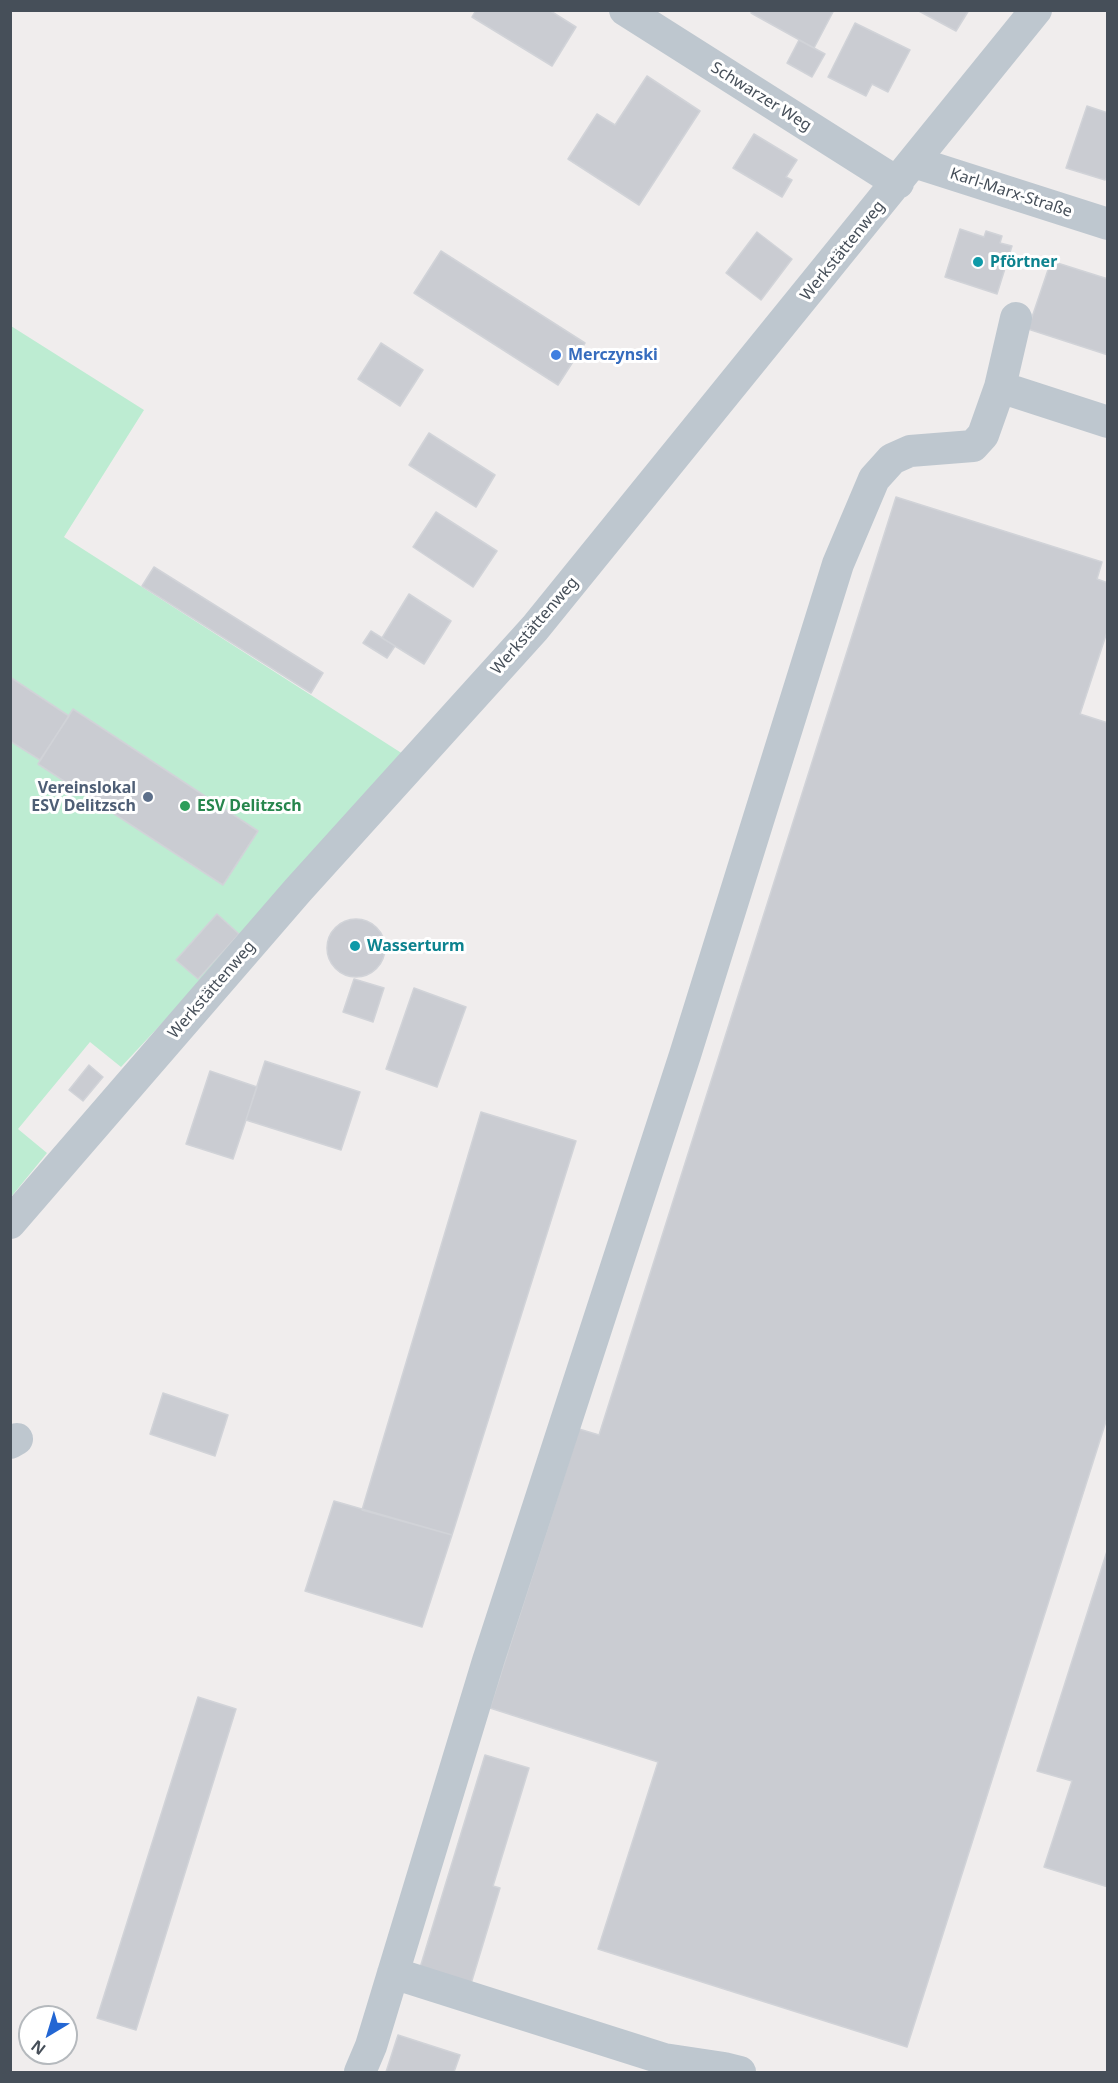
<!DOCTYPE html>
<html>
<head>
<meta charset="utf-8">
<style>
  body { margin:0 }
  #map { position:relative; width:1118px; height:2083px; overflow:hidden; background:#f0eded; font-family:"Noto Sans",sans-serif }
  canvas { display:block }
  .frame { position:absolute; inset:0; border:12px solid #464f59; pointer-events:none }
  .north { position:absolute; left:18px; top:2005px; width:60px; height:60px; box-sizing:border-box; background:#fff; border:2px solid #b5b9bd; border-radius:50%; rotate:218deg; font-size:16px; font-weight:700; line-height:24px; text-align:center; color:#464f59 }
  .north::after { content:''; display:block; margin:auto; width:21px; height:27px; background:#2366d3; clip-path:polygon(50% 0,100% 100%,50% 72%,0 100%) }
</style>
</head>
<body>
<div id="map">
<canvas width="1118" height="2083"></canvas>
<div class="frame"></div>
<div class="north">N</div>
</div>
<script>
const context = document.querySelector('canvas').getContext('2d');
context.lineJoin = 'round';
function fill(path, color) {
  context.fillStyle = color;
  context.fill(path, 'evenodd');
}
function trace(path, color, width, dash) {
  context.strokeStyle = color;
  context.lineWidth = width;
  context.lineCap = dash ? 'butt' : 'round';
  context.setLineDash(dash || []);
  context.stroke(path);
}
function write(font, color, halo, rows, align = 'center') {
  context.font = font + ' "Noto Sans",sans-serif';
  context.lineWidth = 6;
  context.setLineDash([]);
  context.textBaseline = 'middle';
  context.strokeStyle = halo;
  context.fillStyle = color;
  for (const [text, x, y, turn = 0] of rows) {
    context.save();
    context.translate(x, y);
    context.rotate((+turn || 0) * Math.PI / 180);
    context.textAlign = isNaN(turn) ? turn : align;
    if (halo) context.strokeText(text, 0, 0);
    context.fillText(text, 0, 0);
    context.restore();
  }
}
fill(new Path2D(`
  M11 326 144 410 64 537 403 754 316 859 121 1067 90 1042 18 1129 47 1153 11 1197Z`), '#bdecd2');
const building = new Path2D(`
  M476 10H549L576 27 552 66 472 17Z
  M752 10H834L814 48 751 13Z
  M917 10H969L956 31Z
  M855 23 910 50 888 92 872 84 866 96 828 77Z
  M799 40 825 54 812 77 787 63Z
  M647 76 700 111 639 205 568 159 597 114 615 125Z
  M1087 106 1108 113V176L1105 180 1066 168Z
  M754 134 797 160 786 177 792 180 782 197 733 168Z
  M960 229 984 237 986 231 1002 236 1000 243 1012 246 997 294 945 277Z
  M757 232 792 259 761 300 726 273Z
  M441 251 585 343 558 385 414 293Z
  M1051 261 1108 279V355L1028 329Z
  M381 343 423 370 400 406 358 379Z
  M429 433 495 475 476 507 409 465Z
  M896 497 1102 562 1097 579 1108 583V629L1080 714 1108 723V1415L907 2047 598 1949 658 1762 490 1708 579 1429 599 1435Z
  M436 512 497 551 473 587 413 547Z
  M154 567 323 673 311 693 142 586Z
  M409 594 451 621 424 664 382 638Z
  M371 631 395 646 387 658 363 643Z
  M10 677 69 716 40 760 10 741Z
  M73 709 258 831 223 885 38 764Z
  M217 914 239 934 198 979 176 960Z
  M327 948a29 29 0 1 1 58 0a29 29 0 1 1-58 0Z
  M354 979 384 988 373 1022 343 1012Z
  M414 988 466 1007 437 1087 386 1069Z
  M265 1061 360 1092 341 1150 246 1120Z
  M89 1065 103 1077 83 1101 69 1090Z
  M210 1071 257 1087 233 1159 186 1144Z
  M481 1112 576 1141 452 1535 362 1510Z
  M163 1393 228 1415 215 1456 150 1434Z
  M334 1501 452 1535 422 1627 305 1591Z
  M1108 1548V1887L1044 1867 1072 1781 1037 1771Z
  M198 1697 236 1709 136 2030 97 2018Z
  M485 1755 529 1768 493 1886 500 1888 470 1987 419 1971Z
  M398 2035 460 2055 454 2072H386Z`);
fill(building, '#caccd2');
trace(building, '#d1d3d8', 1.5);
trace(new Path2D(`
  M625 10 898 183
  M914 162 1108 224
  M1000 387 1108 422
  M10 1223 298 890 535 628 1036 10
  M10 1443 17 1439
  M393 1973 664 2059 724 2068 740 2072
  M360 2072 371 2046 488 1661 685 1055 838 564 874 479 892 459 910 451 973 446 983 435 1000 387 1016 318`), '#bec7cf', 32);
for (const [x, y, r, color] of [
  [978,262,6,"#0f9aa8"],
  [556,355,6,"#3f7fe0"],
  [148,797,6,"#5c6f8a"],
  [185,806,6,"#2e9e5b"],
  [355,946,6,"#0f9aa8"]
]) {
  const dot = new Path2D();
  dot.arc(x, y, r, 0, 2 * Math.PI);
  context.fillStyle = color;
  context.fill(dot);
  trace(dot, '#fff', 2);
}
write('16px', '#464f59', '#fff', [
  ["Schwarzer Weg",761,97,32],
  ["Karl-Marx-Straße",1011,193,18],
  ["Werkstättenweg",843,251,-51],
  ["Werkstättenweg",535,626,-49],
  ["Werkstättenweg",212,990,-49]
]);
write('bold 16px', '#0d838f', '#fff', [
  ["Pförtner",990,262],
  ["Wasserturm",367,946]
], 'left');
write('bold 16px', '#366cbe', '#fff', [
  ["Merczynski",568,355]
], 'left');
write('bold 16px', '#4e5e75', '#fff', [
  ["Vereinslokal",136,788],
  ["ESV Delitzsch",136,806]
], 'right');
write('bold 16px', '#27864d', '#fff', [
  ["ESV Delitzsch",197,806]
], 'left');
</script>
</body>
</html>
